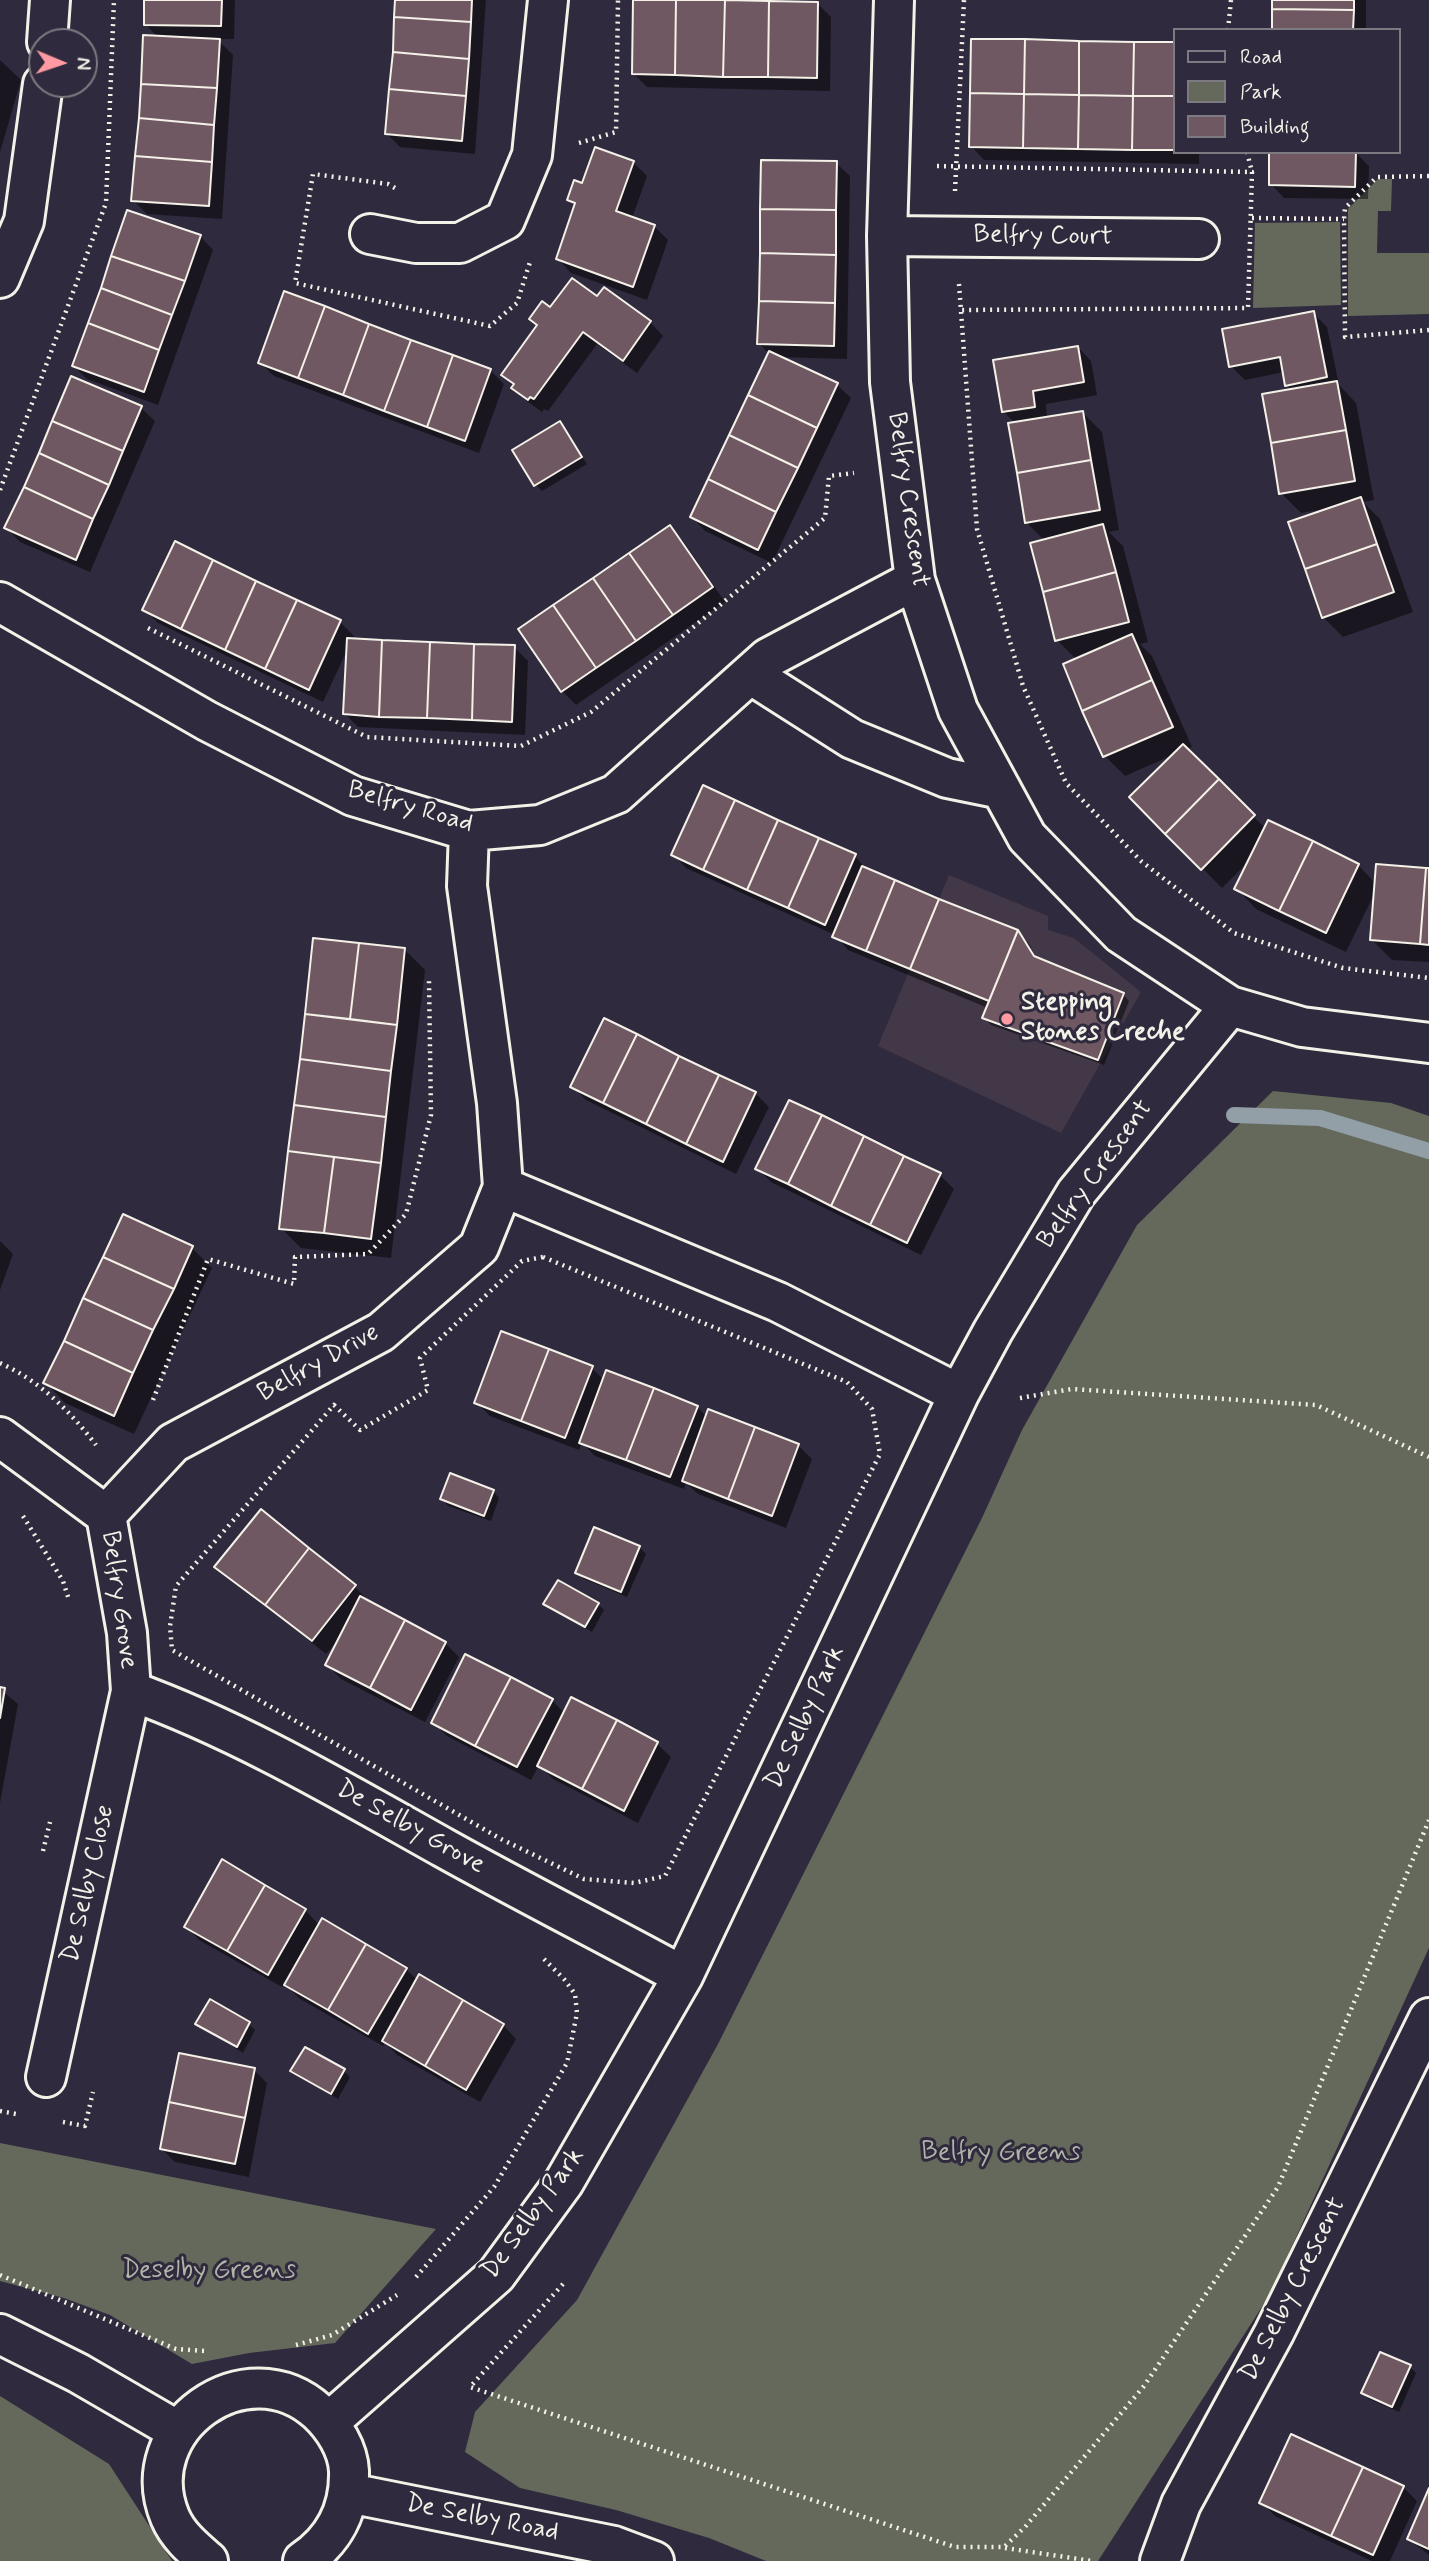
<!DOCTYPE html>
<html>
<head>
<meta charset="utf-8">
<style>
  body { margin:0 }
  #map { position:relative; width:1429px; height:2561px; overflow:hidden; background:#2f2a3d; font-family:Mynerve,sans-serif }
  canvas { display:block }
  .legend { position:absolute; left:1173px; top:28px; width:228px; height:126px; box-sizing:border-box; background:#2f2a3d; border:2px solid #7e7a81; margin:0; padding:9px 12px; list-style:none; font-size:21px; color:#f4f1e8 }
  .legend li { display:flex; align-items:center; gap:14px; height:35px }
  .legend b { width:35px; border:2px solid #7e7a81 }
  .north { position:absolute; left:28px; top:28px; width:70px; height:70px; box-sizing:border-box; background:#2f2a3d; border:2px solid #7e7a81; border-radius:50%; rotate:92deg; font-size:19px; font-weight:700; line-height:28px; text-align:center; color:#f4f1e8 }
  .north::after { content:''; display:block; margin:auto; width:24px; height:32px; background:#ff9aa2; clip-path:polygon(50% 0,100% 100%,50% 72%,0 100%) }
</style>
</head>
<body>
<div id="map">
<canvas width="1429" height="2561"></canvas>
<ul class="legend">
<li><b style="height:9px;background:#2f2a3d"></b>Road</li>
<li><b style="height:19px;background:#64695c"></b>Park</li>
<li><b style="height:19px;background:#6f5862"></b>Building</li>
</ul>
<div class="north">N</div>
</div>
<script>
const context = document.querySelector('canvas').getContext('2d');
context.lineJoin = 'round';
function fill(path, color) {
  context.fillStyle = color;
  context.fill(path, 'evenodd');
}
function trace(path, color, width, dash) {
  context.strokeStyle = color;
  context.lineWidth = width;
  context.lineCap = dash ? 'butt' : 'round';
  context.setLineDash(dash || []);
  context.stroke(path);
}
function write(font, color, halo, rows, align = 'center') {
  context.font = font + ' Mynerve,sans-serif';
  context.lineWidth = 6;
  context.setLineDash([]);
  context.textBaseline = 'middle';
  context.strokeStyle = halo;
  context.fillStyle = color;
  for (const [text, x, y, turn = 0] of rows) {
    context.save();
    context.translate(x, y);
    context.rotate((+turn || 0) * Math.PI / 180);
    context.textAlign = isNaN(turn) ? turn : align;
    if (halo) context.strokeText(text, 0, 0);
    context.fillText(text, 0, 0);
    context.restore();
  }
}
fill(new Path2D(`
  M949 875 1048 916V930L1074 938 1141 992 1061 1133 878 1046Z`), '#423848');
fill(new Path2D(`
  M1378 179H1392L1391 211H1378L1377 253H1429V314L1348 316V209Z
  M1340 222 1341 305 1253 308 1255 223Z
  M1273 1091 1391 1103 1429 1116V1948L1269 2296 1098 2561H766L709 2538 616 2510 520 2488 465 2452 475 2412 577 2300 718 2044 982 1518 1022 1430 1137 1225Z
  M0 2143 436 2229 335 2343 249 2353 192 2364 110 2315 64 2298 0 2281Z
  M0 2396 109 2464 172 2561H0Z`), '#64695c');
fill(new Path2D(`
  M146 0H235L234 39H217L233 55 222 219 147 214 133 200 145 37 159 38 145 24Z
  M397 0H486L475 154 400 147 387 134Z
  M635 0 817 3 831 17 830 91 647 87 634 74Z
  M1274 0H1366V30H1273Z
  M973 40 1175 44V152H1199V164L984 160 971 146Z
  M0 60 21 80 0 152Z
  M1355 152 1369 166 1368 199 1284 198 1271 184Z
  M633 162 647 176 632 218 654 226 668 240 647 300 571 273 558 259 576 207 569 199 583 185Z
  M836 163 850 176 847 359 778 357 837 385 851 398 772 563 705 531 692 517 769 354 759 343Z
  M200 236 213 250 158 405 87 379 74 366Z
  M598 299 650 322 663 336 637 373 597 344 548 411 544 409 542 412 527 401 503 375Z
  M1313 313 1327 327 1339 385 1356 403 1374 500 1363 502 1380 519 1413 612 1343 637 1323 617 1325 509 1301 513 1281 493 1293 391 1287 385 1284 372 1245 380 1231 366Z
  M1078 347 1091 361 1097 395 1046 404 1047 418 1082 412 1102 432 1119 530 1109 532 1123 546 1148 642 1140 644 1152 656 1192 747 1186 749 1266 829 1358 865 1376 884 1429 870V962L1392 960 1372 940 1376 890 1346 952 1256 909 1237 889 1250 860 1222 888 1132 797 1175 754 1125 776 1105 756 1065 665 1077 660 1057 640 1045 541 1026 522 1016 424 1003 411Z
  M260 362 490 370 504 384 479 453 274 376Z
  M141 408 155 421 90 572 20 542 7 528Z
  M559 424 587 464 542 491 536 485Z
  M669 527 683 541 725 602 576 705 562 691 520 630Z
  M144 609 340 622 354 636 352 640 514 647 528 661 525 735 358 727 345 714 348 648 323 702 158 623Z
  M673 854 855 856 868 871 1017 931 1030 945 1036 959 1123 994 1129 1001 1104 1065 991 1025 984 1018 988 1008 848 950 835 935 686 868Z
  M314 940 405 950 425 970 391 1258 301 1248 281 1228Z
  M573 1087 755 1093 769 1107 736 1174 586 1100Z
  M757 1168 940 1175 954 1189 921 1255 771 1182Z
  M0 1241 13 1254 0 1290Z
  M192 1248 212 1268 134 1434 65 1403 46 1383Z
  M592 1368 604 1380 697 1407 707 1417 798 1445 812 1459 786 1528 698 1494 686 1483 684 1489 595 1456 582 1443 579 1450 490 1416 477 1403Z
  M493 1491 499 1498 491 1521 448 1506 442 1499Z
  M639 1547 646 1554 627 1597 584 1579 577 1573Z
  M216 1566 354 1586 368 1600 366 1602 445 1643 459 1657 425 1722 341 1679 327 1665 341 1637 326 1654Z
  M546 1604H598L604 1610 592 1632Z
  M0 1689 18 1704 0 1803Z
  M552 1700 565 1714 572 1700 657 1744 671 1757 638 1823 553 1779 539 1765 531 1780 447 1736 433 1722Z
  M305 1910 320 1926 406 1969 417 1980 503 2025 516 2039 480 2102 397 2055 385 2042 383 2046 300 1999 284 1983 282 1987 199 1940 186 1926Z
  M198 2024H249L255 2030 243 2053Z
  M254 2070 267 2083 249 2177 175 2162 162 2149Z
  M292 2071H344L350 2077 338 2099Z
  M1410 2367 1416 2373 1399 2412 1369 2399 1363 2393Z
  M1403 2487 1417 2501 1390 2561H1372L1275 2516 1262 2502Z
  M1429 2492V2555L1409 2539Z`), '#0007');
trace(new Path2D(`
  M1234 1115 1320 1118 1429 1151`), '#929fa7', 16);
const building = new Path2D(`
  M144 0H222L221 26 144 25Z
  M395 0H472L471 22 394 17Z
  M633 0H676L675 75 632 74Z
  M676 0H725L723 77 675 75Z
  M725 0 769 1 768 77H723Z
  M1272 0H1354V10L1272 9Z
  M769 1 818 2 817 78 768 77Z
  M1272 9 1354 10 1353 30H1272Z
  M394 17 471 22 469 59 393 52Z
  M143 35 220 39 217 88 141 84Z
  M971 39H1025L1024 94 970 93Z
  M1025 39 1079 41V95L1024 94Z
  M1079 41 1134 42 1133 96 1079 95Z
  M1134 42H1175V96H1133Z
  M393 52 469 59 466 96 389 89Z
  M141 84 217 88 214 125 139 118Z
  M389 89 466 96 462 141 385 134Z
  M970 93 1024 94 1023 148 969 147Z
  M1024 94 1079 95 1078 149 1023 148Z
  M1079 95 1133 96 1132 150 1078 149Z
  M1133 96H1175V150H1132Z
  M139 118 214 125 212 162 135 156Z
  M595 147 634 161 616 211 655 225 633 287 556 259 575 203 567 200 574 180 582 183Z
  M1269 152H1356L1355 187 1269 185Z
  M135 156 212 162 209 206 131 201Z
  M761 160 837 161 836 210 760 209Z
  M760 209 836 210V255L760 253Z
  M127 210 201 235 185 281 111 256Z
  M760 253 836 255 835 303 759 301Z
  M111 256 185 281 172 315 101 288Z
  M572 278 597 296 604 287 651 321 623 361 583 332 534 399 530 397 528 400 511 388 514 384 501 375 537 325 529 319 542 301 550 307Z
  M101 288 172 315 159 350 88 323Z
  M284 291 325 306 298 378 258 363Z
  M759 301 835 303 834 346 757 344Z
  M325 306 369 324 343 395 298 378Z
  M1314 311 1327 377 1285 386 1280 357 1229 367 1222 329Z
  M88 323 159 350 144 392 72 366Z
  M369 324 411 340 384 411 343 395Z
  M411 340 453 355 427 427 384 411Z
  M1078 346 1084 382 1033 391 1035 407 1002 412 993 360Z
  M769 351 838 383 817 428 748 395Z
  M453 355 491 369 465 441 427 427Z
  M71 376 142 406 123 451 52 421Z
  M1337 381 1346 430 1271 443 1262 394Z
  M748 395 817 428 798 468 729 435Z
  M1083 411 1091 460 1017 473 1008 423Z
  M52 421 123 451 109 485 39 453Z
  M560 421 582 457 534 486 512 450Z
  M1346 430 1355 481 1279 494 1271 443Z
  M729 435 798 468 776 512 708 479Z
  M39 453 109 485 93 519 24 487Z
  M1091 460 1100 510 1025 523 1017 473Z
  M708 479 776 512 758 550 690 517Z
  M24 487 93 519 76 560 4 528Z
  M1361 497 1377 544 1305 569 1288 522Z
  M1103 524 1116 572 1043 592 1030 543Z
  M670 525 713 587 673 615 629 553Z
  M175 541 213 560 181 629 142 610Z
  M1377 544 1394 592 1322 618 1305 569Z
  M629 553 673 615 636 641 593 578Z
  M213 560 256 581 225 650 181 629Z
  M1116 572 1129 622 1055 641 1043 592Z
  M593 578 636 641 596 668 553 605Z
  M256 581 297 600 265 669 225 650Z
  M297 600 341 620 309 690 265 669Z
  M553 605 596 668 561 692 518 629Z
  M1132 634 1152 680 1082 711 1063 664Z
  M347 638 382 640 379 717 343 714Z
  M382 640 430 642 427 718 379 717Z
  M430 642 474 644 472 720 427 718Z
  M474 644 515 645 512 722 472 720Z
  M1152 680 1173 727 1103 757 1082 711Z
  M1183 744 1219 779 1165 834 1129 797Z
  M1219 779 1255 815 1201 870 1165 834Z
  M703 785 735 800 703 870 671 855Z
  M735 800 778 820 747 890 703 870Z
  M778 820 819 838 788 908 747 890Z
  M1268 820 1313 841 1279 911 1234 889Z
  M819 838 856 854 825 925 788 908Z
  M1313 841 1359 864 1326 933 1279 911Z
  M1376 864 1426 868 1420 944 1370 940Z
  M862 866 895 880 866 951 832 937Z
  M1426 868H1429V945L1420 944Z
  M895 880 939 899 910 969 866 951Z
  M939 899 1018 930 989 1001 910 969Z
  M1018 930 1034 956 1124 993 1098 1060 982 1018Z
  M313 938 359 943 350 1019 305 1014Z
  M359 943 405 948 397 1025 350 1019Z
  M305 1014 397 1025 391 1071 300 1059Z
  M604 1018 637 1034 603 1103 570 1087Z
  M637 1034 679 1056 646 1124 603 1103Z
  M679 1056 719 1075 686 1144 646 1124Z
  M300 1059 391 1071 386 1117 294 1105Z
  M719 1075 756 1092 723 1162 686 1144Z
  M789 1100 822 1115 788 1184 755 1169Z
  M294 1105 386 1117 381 1163 288 1151Z
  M822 1115 864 1136 831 1206 788 1184Z
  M864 1136 904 1156 870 1225 831 1206Z
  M288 1151 334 1157 324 1233 279 1229Z
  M904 1156 941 1173 907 1243 870 1225Z
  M334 1157 381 1163 371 1239 324 1233Z
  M123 1214 193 1246 174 1289 103 1257Z
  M103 1257 174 1289 153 1330 83 1298Z
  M83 1298 153 1330 133 1373 64 1341Z
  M501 1331 549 1349 521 1421 474 1403Z
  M64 1341 133 1373 114 1416 43 1383Z
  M549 1349 593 1366 565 1438 521 1421Z
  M606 1370 654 1388 626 1460 579 1443Z
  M654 1388 698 1406 670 1477 626 1460Z
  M708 1409 755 1427 728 1499 682 1481Z
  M755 1427 799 1444 772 1516 728 1499Z
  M450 1473 494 1490 484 1516 440 1499Z
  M261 1509 309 1548 265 1605 214 1567Z
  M594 1527 640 1546 621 1592 575 1573Z
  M309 1548 356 1585 312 1641 265 1605Z
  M558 1580 599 1603 585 1627 543 1604Z
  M360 1596 405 1620 370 1688 325 1665Z
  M405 1620 446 1642 411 1710 370 1688Z
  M465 1654 511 1677 475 1746 431 1723Z
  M511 1677 553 1699 517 1767 475 1746Z
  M0 1687 5 1688 0 1718Z
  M571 1697 617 1720 582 1789 537 1766Z
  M617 1720 658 1742 624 1811 582 1789Z
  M222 1859 265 1885 227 1951 184 1927Z
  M265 1885 306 1909 268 1975 227 1951Z
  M322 1918 366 1944 328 2010 284 1985Z
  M366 1944 407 1968 368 2034 328 2010Z
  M419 1974 463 2000 425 2066 382 2041Z
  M210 1999 250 2022 237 2047 195 2024Z
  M463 2000 504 2024 466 2090 425 2066Z
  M305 2047 345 2069 331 2094 290 2071Z
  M179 2053 255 2068 245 2118 169 2102Z
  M169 2102 245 2118 235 2164 160 2149Z
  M1380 2352 1411 2365 1392 2407 1361 2393Z
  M1291 2434 1363 2467 1331 2536 1259 2503Z
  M1363 2467 1404 2486 1373 2555 1331 2536Z
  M1429 2488V2549L1407 2539Z`);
fill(building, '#6f5862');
trace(building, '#f4f1e8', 2);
const minor = new Path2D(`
  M894 0 887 236 890 382 915 580 958 710 1027 837 1121 934 1230 1006 1302 1027 1429 1043
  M47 42 50 0
  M370 234 416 243H460L505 220 532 155 548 0
  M887 236 1199 239
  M0 278 24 221 43 84
  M0 602 207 721 353 796 469 831 540 825 616 794 768 658 915 580
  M750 674 852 739 947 778 1001 789
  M503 1187 778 1302 959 1394
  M0 1437 106 1515 127 1633 131 1691 46 2077
  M106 1515 173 1443 381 1332 479 1247 503 1187 497 1103 467 886 469 831
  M131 1691C241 1731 342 1791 444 1848 523 1892 604 1933 683 1976
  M0 2334 78 2373 178 2431
  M329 2422 496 2275 564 2182 683 1976 959 1394 993 1331 1076 1193 1230 1006
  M349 2493 614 2546 654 2561
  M208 2561C194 2549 178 2536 170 2517 133 2428 246 2347 318 2412 334 2427 348 2449 349 2471 350 2510 334 2540 303 2561
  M1160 2561 1181 2504 1274 2333 1429 2018`);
trace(minor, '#f4f1e8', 44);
trace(new Path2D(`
  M1228 30 1231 0
  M579 143 616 132 618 0
  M1247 152 1252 172
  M937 166 1252 172 1248 308 962 310
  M1429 176 1377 177 1345 208 1344 219 1345 337 1429 330
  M395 188 388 184 313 174 295 283 490 326 517 303 530 262
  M955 191 964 0
  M1252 218 1344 219
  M959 284 977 529 1023 686 1066 783 1141 861 1234 933 1343 968 1429 978
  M0 490 106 203 114 0
  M148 628 367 737 521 746 591 712 825 518 829 476 854 473
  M543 1257 847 1382 872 1409 880 1454 665 1876 634 1883 584 1879 501 1839 172 1650 170 1626 176 1586 334 1405 360 1430 428 1390 420 1358 522 1261Z
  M0 1363C40 1381 70 1411 96 1445
  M1020 1398 1072 1389 1316 1405 1429 1457
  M153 1400 208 1259 294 1284 295 1257 368 1254 406 1214 431 1115 429 981
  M23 1516 63 1581 69 1600
  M43 1851 50 1822
  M0 2111 16 2114
  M63 2122 85 2126 93 2092
  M0 2275 176 2349 204 2351
  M416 2277 494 2187 567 2063 577 2013 575 1994 564 1979 542 1957
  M563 2284 470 2387 955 2547H1004L1025 2527 1144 2386 1278 2187 1429 1820
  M296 2345 332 2335 397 2295
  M1005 2548 1092 2561`), '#f4f1e8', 4.5, [2, 5]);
trace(minor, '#2f2a3d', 38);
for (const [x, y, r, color] of [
  [1007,1019,7,"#ff9aa2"]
]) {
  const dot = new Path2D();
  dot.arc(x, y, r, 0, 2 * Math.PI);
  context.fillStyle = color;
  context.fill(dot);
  trace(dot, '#2f2a3d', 2.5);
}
write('26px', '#f4f1e8', '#2f2a3d', [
  ["Belfry Court",1043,237,1],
  ["Belfry Crescent",907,500,82],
  ["Belfry Road",410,808,16],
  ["Belfry Crescent",1096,1175,-54],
  ["Belfry Drive",319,1364,-29],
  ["Belfry Grove",118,1600,82],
  ["De Selby Park",806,1718,-65],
  ["De Selby Grove",410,1828,29],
  ["De Selby Close",89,1884,-77],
  ["De Selby Park",534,2214,-54],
  ["De Selby Crescent",1294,2290,-63],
  ["De Selby Road",482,2519,11]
]);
write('bold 26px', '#f4f1e8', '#2f2a3d', [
  ["Stepping",1021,1004],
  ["Stones Creche",1021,1034]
], 'left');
write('26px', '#b3b4a9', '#2f2a3d', [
  ["Belfry Greens",1001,2154],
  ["Deselby Greens",209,2272]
]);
</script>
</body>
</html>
